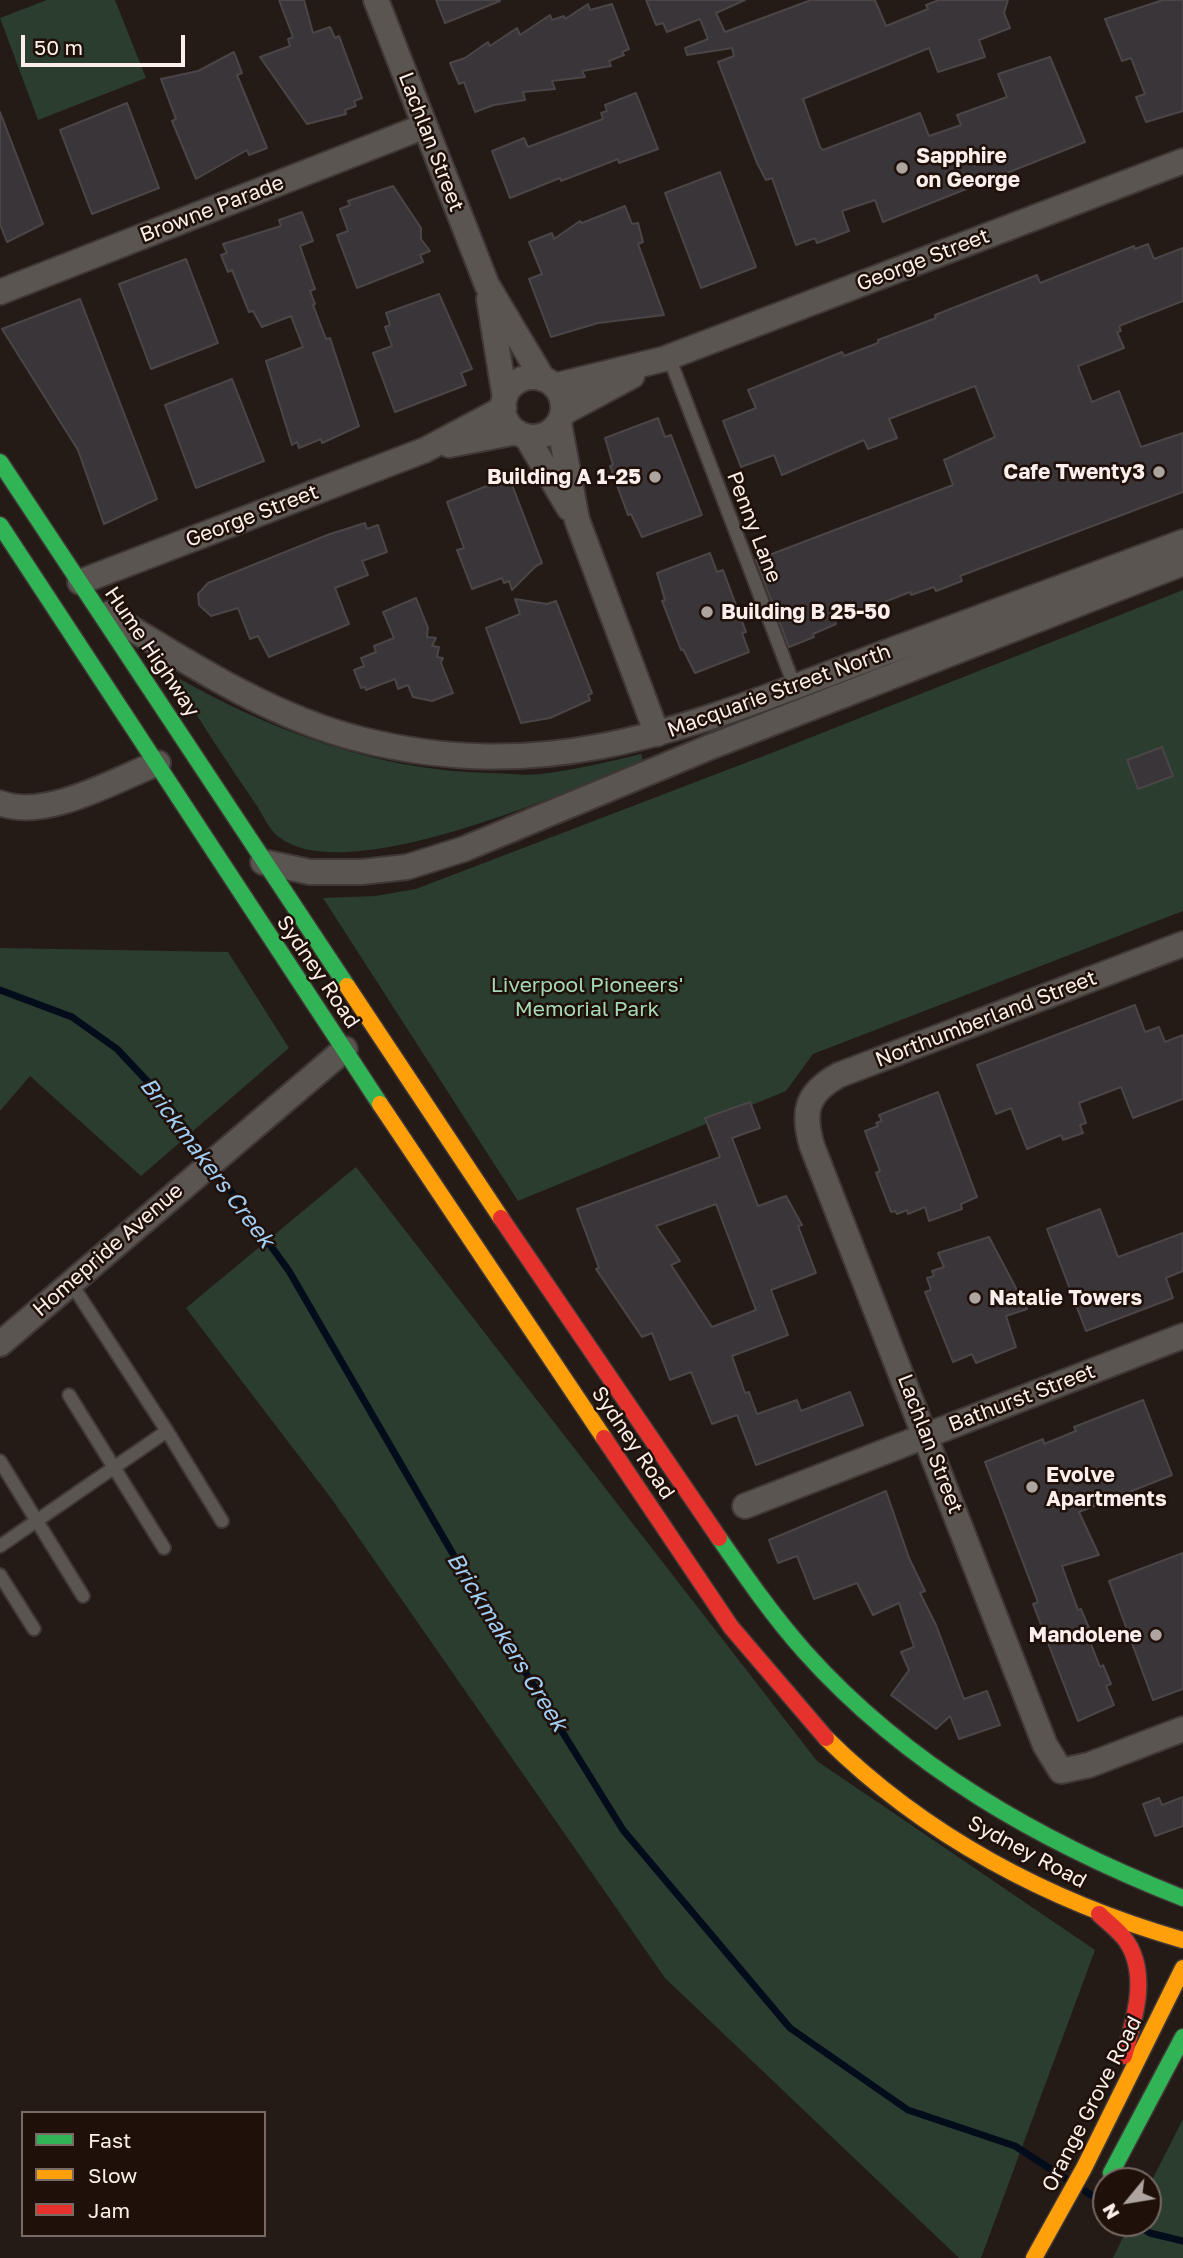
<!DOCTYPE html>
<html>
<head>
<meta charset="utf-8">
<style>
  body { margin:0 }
  #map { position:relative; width:1183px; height:2258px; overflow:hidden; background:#241b17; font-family:"Golos Text",sans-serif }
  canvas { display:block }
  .legend { position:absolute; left:21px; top:2111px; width:245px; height:126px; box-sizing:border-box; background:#1f1009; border:2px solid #776963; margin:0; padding:9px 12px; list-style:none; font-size:21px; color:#faefea }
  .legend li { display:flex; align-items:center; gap:14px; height:35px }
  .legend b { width:35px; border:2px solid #776963 }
  .north { position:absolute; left:1092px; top:2167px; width:70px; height:70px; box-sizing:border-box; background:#1f1009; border:2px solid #776963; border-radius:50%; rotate:240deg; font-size:19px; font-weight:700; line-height:28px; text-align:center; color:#faefea }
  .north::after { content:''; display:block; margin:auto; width:24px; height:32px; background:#afa5a0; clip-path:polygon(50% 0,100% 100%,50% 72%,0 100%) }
  .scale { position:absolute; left:21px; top:35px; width:164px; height:32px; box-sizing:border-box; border:4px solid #faefea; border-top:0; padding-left:9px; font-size:21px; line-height:24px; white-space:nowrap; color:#faefea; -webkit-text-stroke:5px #1f1009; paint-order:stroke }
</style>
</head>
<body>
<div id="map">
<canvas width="1183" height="2258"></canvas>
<ul class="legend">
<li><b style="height:9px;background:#30b455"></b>Fast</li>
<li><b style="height:9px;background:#ff9f0a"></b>Slow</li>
<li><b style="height:9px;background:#e5322d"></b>Jam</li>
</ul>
<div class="north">N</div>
<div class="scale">50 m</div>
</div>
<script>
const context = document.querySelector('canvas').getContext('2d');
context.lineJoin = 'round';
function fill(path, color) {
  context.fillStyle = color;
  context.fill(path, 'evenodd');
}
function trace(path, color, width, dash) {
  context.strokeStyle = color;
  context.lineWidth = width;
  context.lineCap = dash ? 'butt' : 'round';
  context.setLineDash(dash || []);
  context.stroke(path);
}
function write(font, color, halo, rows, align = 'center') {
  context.font = font + ' "Golos Text",sans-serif';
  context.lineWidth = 5;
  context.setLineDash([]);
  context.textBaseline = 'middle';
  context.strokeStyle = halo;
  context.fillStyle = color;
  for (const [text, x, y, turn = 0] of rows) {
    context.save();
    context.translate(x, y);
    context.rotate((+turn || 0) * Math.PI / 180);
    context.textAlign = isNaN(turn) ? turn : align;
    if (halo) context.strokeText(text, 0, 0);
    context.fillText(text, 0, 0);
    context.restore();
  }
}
fill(new Path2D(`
  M47 0H115L146 78 38 120 0 18Z
  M1183 590V911L813 1054 786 1091 518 1201 323 898 376 896 416 889 774 752Z
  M171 674C269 730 374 770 488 773 505 773 524 776 541 774 575 770 608 762 641 754L643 761C571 790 346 890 279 837 269 830 262 813 255 803 226 761 198 718 171 674Z
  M0 948 228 952 289 1048 141 1176 30 1076 0 1111Z
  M356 1167 817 1761 1095 1950 981 2258H959L665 1978 331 1498 186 1308Z
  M1183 2119V2258H1113L1130 2223H1148V2188Z`), '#2a3d2f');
trace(new Path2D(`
  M0 990 72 1017 117 1049 164 1099 289 1271 464 1573 623 1830 790 2028 908 2110 1015 2146 1066 2179
  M1085 2191 1106 2205
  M1134 2223 1150 2233 1183 2241`), '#030c1b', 7);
const building = new Path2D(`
  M279 0H304L313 33 330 27 335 38 339 36 362 98 354 101 356 106 345 110 346 114 307 124 260 57 290 46 288 39 293 37Z
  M436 0H499L500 1 445 23Z
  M646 0H745L716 13 725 32 811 0H875L886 26 928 9 926 5 939 0H1008L1004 13 1010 28 979 40 985 57 938 72 929 48 803 99 820 147 823 150 920 113 929 136 961 125 957 115 1007 97 998 74 1050 57 1085 142 883 222 875 200 842 211 849 231 817 243 815 238 796 245 772 178 766 180 757 163 718 62 734 56 732 48 687 55 685 48 708 39 700 19 667 32 663 23 656 25Z
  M1163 0H1183V111L1146 122 1136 97 1145 94 1131 58 1122 61 1105 19Z
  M588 4 590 10 612 4 629 49 622 52 624 55 609 61 611 66 582 71 585 77 552 81 555 89 523 92 525 100 494 105 475 112 464 82 459 84 450 63 465 58 488 42 490 46 517 28 520 35 550 15 552 20 564 16 565 19Z
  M234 52 242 73 237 75 267 148 249 155 247 150 196 179 172 121 176 119 161 79 198 71Z
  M636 93 658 149 619 163 618 159 561 181 560 178 510 198 492 151 524 138 528 147 603 119 601 113 607 111 605 105Z
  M127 103 159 188 92 214 60 130Z
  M0 112 43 224 7 242 0 224Z
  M720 172 756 267 701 288 665 193Z
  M393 186 421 228V239L430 251 420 255 423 262 357 288 337 235 348 231 340 209 350 205 348 201Z
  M625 206 632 224 638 223 643 242 638 244 664 315 598 323 551 337 529 279 542 274 529 242 552 233 554 239 580 221 582 223Z
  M302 212 313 241 300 246 315 289 310 291 315 304 313 305 326 339 330 338 359 426 322 443 321 439 299 448 297 442 292 445 266 361 303 347 291 316 262 327 253 311 249 312 232 270 228 272 221 255 227 253 223 244 281 226 279 220Z
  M1148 244 1154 259 1183 248V301L1119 326 1121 331 1117 332 1124 348 1078 366 1092 402 1119 391 1141 447 1183 433V492L960 576 962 581 936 591 934 587 911 595 910 592 835 621 836 624 813 634 814 637 789 647 756 560 953 485 944 460 995 437 975 386 889 419 897 438 868 449 864 440 782 475 774 455 741 467 723 421 756 408 748 390 842 352 844 356 878 343V340L936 318 935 315 1037 275 1040 283 1134 246 1135 249Z
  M186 259 218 343 151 369 119 284Z
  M439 294 472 369 461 373 466 385 395 412 373 353 392 346 385 327 390 325 386 313Z
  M80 299 157 499 104 524 78 450 2 329Z
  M232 379 264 461 196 488 165 405Z
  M658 418 665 437 671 435 702 515 642 537 631 514 628 515 610 466 613 465 605 438Z
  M509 477 542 563 536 566 512 590 509 581 504 583 502 578 472 589 457 550 464 548 447 502Z
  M365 523 367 529 378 525 387 552 362 561 368 575 335 588 349 624 269 657 258 636 250 639 238 608 211 616 199 605 198 594 208 583 330 534Z
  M710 553 717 572 723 570 746 632 742 633 749 652 695 673 683 649 681 650 662 601 665 600 657 573Z
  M416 598 428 628 427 637 436 638 432 646 439 647 437 657 443 658 441 663 453 693 432 701 413 697 408 685 398 689 395 679 366 690 365 687 361 688 354 670 364 666 361 658 376 652 374 646 394 638 383 612Z
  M515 599 547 604 556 601 592 693 588 695 590 700 550 718 521 723 486 628 520 614Z
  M1162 747 1173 776 1138 789 1127 760Z
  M1135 1005 1145 1032 1159 1027 1165 1042 1183 1035V1099L1133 1118 1121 1087 1079 1103 1086 1123 1080 1125 1083 1133 1063 1140 1061 1135 1027 1149 1011 1108 996 1114 977 1065Z
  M938 1092 977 1197 961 1204 962 1209 929 1221 925 1207 908 1214 907 1210 897 1214 895 1211 891 1212 876 1173 880 1171 865 1131 878 1126 876 1123 882 1121 879 1115Z
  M750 1102 760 1128 732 1138 758 1206 786 1196 802 1225 798 1226 816 1273 771 1290 788 1335 732 1356 745 1393 749 1392 757 1414 797 1400 801 1411 850 1392 863 1425 756 1465 737 1415 712 1424 691 1372 670 1380 652 1333 642 1337 596 1269 599 1268 577 1209 720 1157 705 1118ZM716 1204 756 1310 712 1327 671 1265 680 1261 656 1226Z
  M1100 1209 1118 1257 1183 1233V1271L1166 1278 1173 1298 1086 1331 1047 1229Z
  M989 1237 1027 1309 1006 1316 1016 1347 976 1363 972 1354 953 1362 925 1292 931 1290 927 1278 934 1276 932 1271 944 1267 938 1253Z
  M1143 1400 1172 1475 1079 1512 1099 1555 1062 1566 1078 1610 1081 1609 1089 1628 1085 1629 1100 1667 1103 1665 1111 1684 1106 1686 1114 1705 1078 1721 1033 1604 1038 1602 985 1462 1043 1439 1044 1444 1076 1431 1074 1427Z
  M886 1491 909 1558 925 1591 920 1593 936 1625 964 1699 987 1691 1000 1725 959 1739 950 1716 936 1729 891 1695 909 1670 901 1652 914 1647 899 1603 873 1615 857 1583 814 1599 797 1556 778 1563 769 1540Z
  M1183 1553V1689L1153 1700 1109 1581Z
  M1183 1797V1826L1155 1836 1143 1804 1159 1798 1162 1805Z`);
fill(building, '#3a3539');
trace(building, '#4a4647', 2);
const lane = new Path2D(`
  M669 357 796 690
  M69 1395 164 1548
  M167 1431 222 1521
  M0 1461 83 1596
  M0 1546 167 1431 71 1283
  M0 1575 34 1629`);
const street = new Path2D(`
  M376 0 487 285 543 379
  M0 292 425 126
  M489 299 505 398
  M503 407a30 30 0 1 1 60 0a30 30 0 1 1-60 0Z
  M554 386 664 359 1183 161
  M563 413 632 376
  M559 423 577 520 657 734
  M526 436 569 508
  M449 445 517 432
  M80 582 425 450 504 408
  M108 614C187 662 269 716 359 739 555 789 697 723 876 656 978 618 1081 580 1183 542
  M0 803C45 821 115 780 158 763
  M263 862 310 872H361L407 867 464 849 710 747 1183 563
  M1183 944 839 1075C806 1093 802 1112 812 1146L1045 1745 1061 1771 1089 1765 1183 1729
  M0 1344 345 1049
  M745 1506 1183 1336`);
const fast = new Path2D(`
  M0 462 347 986
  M0 525 380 1104
  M719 1538C746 1577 773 1616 805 1652 908 1767 1041 1842 1183 1898
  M1111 2173 1183 2037`);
const slow = new Path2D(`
  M347 986 501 1218
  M380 1104 604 1438
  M826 1738C925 1836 1050 1902 1183 1940
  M1034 2258 1084 2168 1183 1968`);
const jam = new Path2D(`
  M501 1218 719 1538
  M604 1438 731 1627 826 1738
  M1099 1914C1108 1923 1120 1931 1127 1942 1149 1976 1134 2020 1124 2056`);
trace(lane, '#403836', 16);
trace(street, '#403836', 28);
trace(fast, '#403836', 19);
trace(slow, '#403836', 19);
trace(jam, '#403836', 19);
trace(lane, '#5b5552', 12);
trace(street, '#5b5552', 24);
trace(fast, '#30b455', 16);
trace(slow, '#ff9f0a', 16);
trace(jam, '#e5322d', 16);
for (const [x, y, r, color] of [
  [902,168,7,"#afa5a0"],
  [1159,472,7,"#afa5a0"],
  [655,477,7,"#afa5a0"],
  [707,612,7,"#afa5a0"],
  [975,1298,7,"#afa5a0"],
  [1032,1487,7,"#afa5a0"],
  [1156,1635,7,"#afa5a0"]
]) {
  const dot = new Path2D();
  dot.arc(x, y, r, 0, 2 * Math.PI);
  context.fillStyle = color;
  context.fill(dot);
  trace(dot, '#1f1009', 2.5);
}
write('21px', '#faefea', '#1f1009', [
  ["Lachlan Street",431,142,69],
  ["Browne Parade",212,209,-21],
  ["George Street",923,260,-21],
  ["George Street",252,516,-21],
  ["Penny Lane",754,527,69],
  ["Hume Highway",152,652,56],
  ["Macquarie Street North",779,691,-20],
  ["Sydney Road",318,972,56],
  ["Northumberland Street",986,1019,-21],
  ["Homepride Avenue",108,1250,-41],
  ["Bathurst Street",1022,1398,-21],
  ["Sydney Road",633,1443,56],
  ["Lachlan Street",930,1444,69],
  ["Sydney Road",1027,1852,28],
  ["Orange Grove Road",1092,2104,-63]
]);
write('bold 21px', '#faefea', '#1f1009', [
  ["Sapphire",916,156],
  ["on George",916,180],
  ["Cafe Twenty3",1145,472,"right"],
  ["Building A 1-25",641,477,"right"],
  ["Building B 25-50",721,612],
  ["Natalie Towers",989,1298],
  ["Evolve",1046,1475],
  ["Apartments",1046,1499],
  ["Mandolene",1142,1635,"right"]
], 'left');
write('21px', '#a5d9b6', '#1f1009', [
  ["Liverpool Pioneers'",587,985],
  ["Memorial Park",587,1009]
]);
write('italic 23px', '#a1cef5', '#1f1009', [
  ["Brickmakers Creek",207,1163,53],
  ["Brickmakers Creek",507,1642,58]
]);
</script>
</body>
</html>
